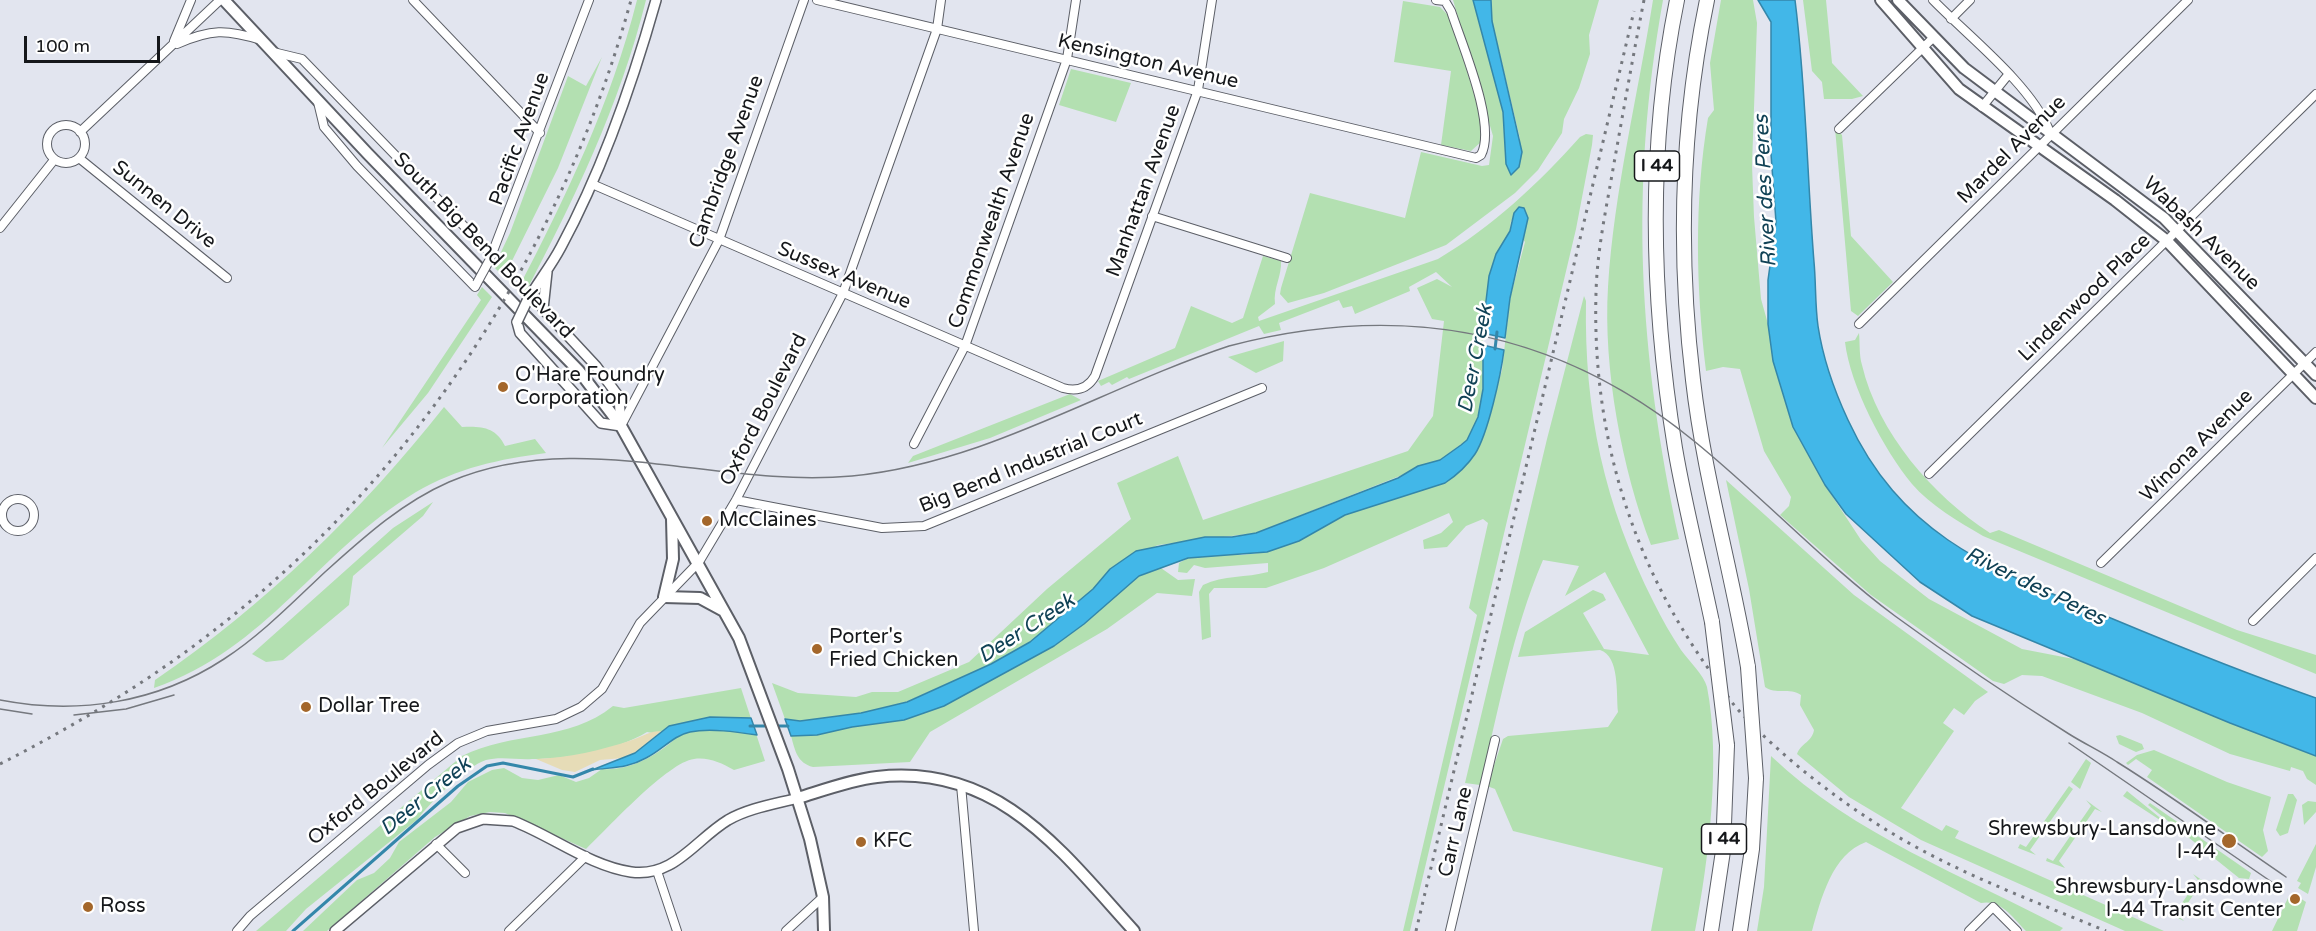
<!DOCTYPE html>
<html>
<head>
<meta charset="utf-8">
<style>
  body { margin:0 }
  #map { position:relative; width:2316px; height:931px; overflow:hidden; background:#e2e5ef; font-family:"Varela Round",sans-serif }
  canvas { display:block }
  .scale { position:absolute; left:24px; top:36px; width:136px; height:27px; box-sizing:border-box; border:3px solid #15171a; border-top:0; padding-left:8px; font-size:18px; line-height:21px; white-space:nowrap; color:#15171a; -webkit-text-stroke:4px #fff; paint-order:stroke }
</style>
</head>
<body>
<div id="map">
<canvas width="2316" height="931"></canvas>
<div class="scale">100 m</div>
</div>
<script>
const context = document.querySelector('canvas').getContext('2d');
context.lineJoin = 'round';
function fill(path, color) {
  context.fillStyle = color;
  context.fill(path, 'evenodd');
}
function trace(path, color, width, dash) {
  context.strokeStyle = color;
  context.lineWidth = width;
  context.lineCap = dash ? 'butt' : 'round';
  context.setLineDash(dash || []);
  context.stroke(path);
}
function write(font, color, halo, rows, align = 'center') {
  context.font = font + ' "Varela Round",sans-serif';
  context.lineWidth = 5;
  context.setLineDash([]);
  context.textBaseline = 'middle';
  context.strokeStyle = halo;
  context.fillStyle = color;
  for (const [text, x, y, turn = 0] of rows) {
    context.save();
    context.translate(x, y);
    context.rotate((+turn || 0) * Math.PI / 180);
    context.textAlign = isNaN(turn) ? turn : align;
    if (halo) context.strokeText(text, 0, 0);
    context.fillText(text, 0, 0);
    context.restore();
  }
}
fill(new Path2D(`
  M637 0H646C620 105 573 202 523 297L517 291C566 197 611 103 637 0Z
  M1453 0H1473L1503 112 1506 164 1520 139 1492 21 1491 0H1599L1589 35 1590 54 1579 88 1564 119 1562 133 1538 170 1515 193 1446 245 1324 293 1288 303 1280 294 1281 288 1310 193 1405 218 1421 152 1482 166 1489 165 1493 136Z
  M1653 0H1663C1629 189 1639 353 1679 539L1651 545C1622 469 1603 369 1608 287 1614 191 1638 95 1653 0Z
  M1721 0H1753L1757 23 1752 165 1754 217 1761 299 1768 324 1773 361 1793 427 1825 485 1861 540 1880 561 1929 599 2022 649 2084 661 2230 723 2316 756V785L2307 779 2303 771 2291 767 2290 771 2230 754 2142 713 2042 676 2022 675 2004 684 1993 681 1871 595 1780 515 1789 506 1791 497 1764 451 1740 369 1723 367 1706 371C1696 287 1694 202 1708 118L1714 110 1710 63Z
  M1803 0H1826L1832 63 1863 96 1852 99H1824L1822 82 1812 71Z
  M1403 1 1440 7 1450 17 1481 116 1482 141 1471 151 1441 145 1451 71 1394 62Z
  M602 57 558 168 504 277 494 267 510 233 568 76 586 86Z
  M1071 69 1131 83 1116 122 1059 105Z
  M1835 128 1842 135 1851 236 1893 282 1858 316 1851 311Z
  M1586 134 1593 135 1592 145 1576 229 1410 931H1403L1477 615 1469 608 1488 523 1483 519 1466 526 1447 547 1424 549 1423 540 1441 533 1453 522 1449 513 1324 568 1266 588H1214L1209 594 1211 637 1202 640 1199 592 1203 585C1224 575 1246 578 1268 572V563L1205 568 1194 565 1187 573 1178 572 1179 563 1188 558 1229 553 1242 555 1267 552 1299 541 1345 515 1445 483 1476 452 1486 425 1502 370 1510 298 1525 242 1511 220 1510 231 1496 254 1489 276 1483 326V389L1478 417 1467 440 1440 460 1256 533 1158 545 1110 569 1093 589 1030 642 991 664 906 702 861 713 800 721 785 719 772 683 798 693 856 697 872 692H898L969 662 1047 589 1131 519 1117 483 1178 456 1203 520 1408 451 1433 416 1444 321 1432 319 1417 288 1437 279 1452 287 1436 272 1409 287 1410 291 1355 314 1352 306 1343 308 1339 300 1279 323 1281 330 1264 334 1259 326 1129 379 1127 377 1112 385 1109 382 1101 386 1098 381 1175 348 1191 306 1232 323 1243 318 1263 256 1281 261C1282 276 1273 288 1275 304L1258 317 1259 321 1438 259C1492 227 1538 184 1580 137Z
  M482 287 492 297 428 393 382 448 481 300 477 295Z
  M1584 296 1586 301C1584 411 1604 504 1654 603 1662 619 1671 635 1681 650 1689 661 1704 675 1707 687 1721 759 1709 859 1695 931H1651L1663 868 1513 831 1495 789 1487 786 1503 739 1508 736 1608 727 1618 712C1616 694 1620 656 1600 650L1518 657 1525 632 1593 590 1603 594 1606 600 1583 613 1604 649 1649 655 1605 572 1565 596 1579 566 1543 560C1512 632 1499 710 1480 785L1465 783 1547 439Z
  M1859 333C1860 343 1859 355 1862 365 1878 433 1933 496 1990 533L1999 530 2237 630 2316 655V674L1983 536C1959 522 1930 505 1912 484 1884 450 1850 386 1845 342L1855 340Z
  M1284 341 1283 361 1256 373 1228 357Z
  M1070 394 1081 400 990 438 908 463 913 456Z
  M444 407 462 427C481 426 496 427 505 446L535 439 546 453C500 459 457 468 416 492 318 551 267 649 154 688L155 680C265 605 361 512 444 407Z
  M1726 480 1854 595 1988 692 1975 701 1964 715 1954 708 1943 723 1954 731 1901 808 1942 831 1946 825 1959 831 1955 838 2164 931H2125L1921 840 1849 797 1797 754C1801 743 1812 742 1814 730L1800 705 1801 695C1790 687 1775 695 1765 687L1749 589Z
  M433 502 423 516 353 576 349 605 283 660 266 662 252 654 393 528Z
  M1161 568 1178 580 1195 579 1192 596 1157 593 1107 629 930 732 910 762 813 767C797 763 795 750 791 736L817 735 852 727 1054 646 1084 624 1139 576Z
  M741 688 765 761 734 770C721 763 709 757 694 759 668 762 608 828 586 849L505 813 490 812 470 816 435 837 327 931H303L357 880 374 873 390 858 399 842 451 802 468 782 492 770 504 768 522 778 538 780 559 775 576 782 589 778 602 769C629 771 657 756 677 737L647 732C616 751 568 759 532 759 517 760 501 756 486 760 467 766 429 803 418 819L306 909 286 931H256L462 756C512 731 569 742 613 706L624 708Z
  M2120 735 2142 744 2144 749 2136 752 2119 744 2116 736Z
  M2154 750 2227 782 2271 797 2263 830 2268 851 2262 857 2147 777 2152 770 2136 759 2128 765 2126 763 2137 755Z
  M1771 756C1855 836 1963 875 2063 928L2060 931H2026C2013 918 2001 899 1981 903L1866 842C1832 854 1821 899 1812 931H1757L1764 887Z
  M2086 759 2091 763 2080 789 2071 782Z
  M2069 786 2073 789 2030 850 2036 855 2018 848 2020 844 2026 847Z
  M2127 791 2164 821 2163 822 2123 796Z
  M2288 794H2293L2297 800 2288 833 2280 836 2276 830Z
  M2086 800 2102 812 2095 809 2059 861 2065 868 2046 861 2047 858 2053 861 2091 806Z
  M2308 801 2316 802V812L2304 825 2302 805Z
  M2150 803 2251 873 2249 879 2239 878 2148 805Z
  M2316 844V867L2308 894 2298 888 2301 883 2297 881Z
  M2193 874 2209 885 2202 882 2179 916 2184 921 2167 913 2170 910 2175 913 2198 880Z
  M2294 894 2306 902 2297 931H2272L2288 898Z`), '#b3e0b1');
fill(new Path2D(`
  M662 731 635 753 623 758 600 760 575 772 562 770 536 759C568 758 602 750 632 740 643 736 650 731 662 731Z`), '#e6dcb7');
const water = new Path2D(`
  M1473 0H1491L1492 21 1522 152 1519 167 1511 175 1506 164 1503 112Z
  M1758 0H1795C1806 86 1807 175 1814 262 1816 283 1815 305 1818 326 1823 359 1834 390 1848 420 1904 541 1998 571 2113 619 2180 647 2247 674 2316 698V756L2230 723 1972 616 1920 582 1846 514 1825 485 1793 427 1773 361 1768 324V280L1776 222 1771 154V22Z
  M1519 207 1524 208 1528 218 1510 298 1505 338 1483 333V326L1489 276 1496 254 1510 231 1514 213Z
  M1483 345 1504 350C1501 374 1488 434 1475 454 1467 466 1457 475 1445 483L1345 515 1299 541 1267 552 1188 558 1139 576 1084 624 1054 646 944 706 904 720 852 727 817 735 791 736 785 719 800 721 861 713 907 702 991 664 1030 642 1093 589 1110 569 1136 551 1205 537H1232L1256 533 1398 478 1418 466 1440 460 1461 445 1467 440 1478 417 1483 389Z
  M710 717 751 718 757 735C737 732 710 728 690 732 674 735 661 751 646 758 626 769 613 767 592 770L635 753 669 726Z`);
fill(water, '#42b7e8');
trace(water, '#3487aa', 1.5);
trace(new Path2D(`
  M1495 349 1497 332
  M750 726H788
  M293 931 458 786 487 766 503 763 573 777 593 769`), '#3487aa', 3);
const minor = new Path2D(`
  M413 0 540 133
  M817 0 1476 158 1481 155C1497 125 1462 45 1451 11L1445 1 1436 0
  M1933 0C1969 37 2030 84 2049 130
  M1951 19 1970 0
  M174 41 191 0
  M177 44C211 29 226 29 261 40
  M273 52 302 59 492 255
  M318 102 324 127 357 166 475 287 477 283
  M1982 107 2008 75
  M47 144a19 19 0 1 1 38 0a19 19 0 1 1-38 0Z
  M1839 129 1934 37
  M80 132 220 0
  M79 158 227 278
  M592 184 1063 388C1077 392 1088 388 1095 376L1198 90 1212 0
  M1152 216 1287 258
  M0 228 54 160
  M490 259 589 0
  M1859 324 2188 0
  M621 426 719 240 804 0
  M914 444 965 346 1067 59 1076 0
  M1929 474 2316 94
  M2 515a16 16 0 1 1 32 0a16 16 0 1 1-32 0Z
  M736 500 882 528 924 526 1262 388
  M2101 563 2316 352
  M2253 621 2316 558
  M961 785 974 931
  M436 844 465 873
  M657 871 677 931
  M237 931 250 916 428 765 458 743 487 731 556 719 581 707 602 689 640 623 699 562 736 500 843 293 937 29 941 0
  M509 931 586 856
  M786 931 823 897
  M1450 931 1495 740
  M1969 931 1993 907 2017 931`);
const tertiary = new Path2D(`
  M527 301C538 282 551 266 561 247 603 169 632 85 656 0
  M517 322 520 333 601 423 621 426 619 397 596 366 543 309 547 272
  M335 931 457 828 483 819 513 821C552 836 590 866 631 872 674 878 695 840 728 820 749 808 775 804 798 798`);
const secondary = new Path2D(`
  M224 0 368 154 579 371 621 426 739 638 788 769 810 839 823 897 824 931
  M1881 0 1959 89 2115 200 2167 241 2316 398
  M1898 0 1964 68 2164 218 2316 375
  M672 519 673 559 664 597 700 598 724 611
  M798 798C824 790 851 780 877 777 999 763 1062 852 1134 931`);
const motorway = new Path2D(`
  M1677 0C1647 148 1651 300 1675 448 1685 507 1700 564 1712 622
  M1707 0C1681 125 1678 254 1693 380 1704 477 1732 571 1748 667
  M1711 931 1723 851 1727 745
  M1740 931 1752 849 1756 778`);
trace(minor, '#5c5f67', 10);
trace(tertiary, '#5c5f67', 12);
trace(secondary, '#5c5f67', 14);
trace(motorway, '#5c5f67', 16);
trace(minor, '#fff', 8);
trace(tertiary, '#fff', 9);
trace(secondary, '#fff', 10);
trace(motorway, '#fff', 14);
trace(new Path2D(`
  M0 700C78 715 157 703 224 659 261 635 293 602 325 572 363 538 401 503 449 482 578 426 717 489 852 476 987 463 1102 388 1229 346 1401 301 1556 328 1694 441 1763 497 1824 563 1895 616 1951 657 2010 697 2069 734 2085 744 2102 752 2117 762 2175 798 2230 839 2286 877
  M0 709 32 714
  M74 715 126 709 174 695
  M2069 743 2279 887`), '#75787e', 1.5);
trace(new Path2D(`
  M1644 0C1633 56 1623 113 1613 169 1606 210 1597 251 1596 293 1592 431 1630 559 1710 671 1721 685 1730 702 1742 714 1782 757 1840 802 1890 832 1957 873 2034 901 2106 931
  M0 764C78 724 153 679 221 625 421 469 564 244 631 0
  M1416 931 1634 11`), '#75787e', 3, [3, 6]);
const minorBridge = new Path2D(`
  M477 283 489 261`);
const tertiaryBridge = new Path2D(`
  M517 322 527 301`);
const motorwayBridge = new Path2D(`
  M1712 622 1727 745
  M1748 667 1756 778`);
trace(minorBridge, '#5c5f67', 10, []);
trace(tertiaryBridge, '#5c5f67', 12, []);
trace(motorwayBridge, '#5c5f67', 16, []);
trace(minorBridge, '#fff', 8);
trace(tertiaryBridge, '#fff', 9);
trace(motorwayBridge, '#fff', 14);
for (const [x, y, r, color] of [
  [503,387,6,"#a4672b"],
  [707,521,6,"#a4672b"],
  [817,649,6,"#a4672b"],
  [306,707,6,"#a4672b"],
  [2229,841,8,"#a4672b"],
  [861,842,6,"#a4672b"],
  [2295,899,6,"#a4672b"],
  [88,907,6,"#a4672b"]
]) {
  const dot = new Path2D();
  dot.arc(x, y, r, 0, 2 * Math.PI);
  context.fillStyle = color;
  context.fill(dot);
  trace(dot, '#fff', 2);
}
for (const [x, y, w] of [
  [1657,166,45],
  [1724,839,45]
]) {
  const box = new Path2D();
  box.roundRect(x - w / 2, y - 15, w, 30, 4.5);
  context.fillStyle = '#fff';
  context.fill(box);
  trace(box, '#15171a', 1.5);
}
write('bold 18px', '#15171a', null, [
  ["I 44",1657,166],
  ["I 44",1724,839]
]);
write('20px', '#15171a', '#fff', [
  ["Kensington Avenue",1148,62,13],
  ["Pacific Avenue",520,139,-70],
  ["Mardel Avenue",2012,150,-45],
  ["Cambridge Avenue",727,162,-70],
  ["Manhattan Avenue",1144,191,-70],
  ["Sunnen Drive",164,205,39],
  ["Commonwealth Avenue",992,221,-71],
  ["Wabash Avenue",2201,234,44],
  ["South Big Bend Boulevard",483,246,46],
  ["Sussex Avenue",844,276,23],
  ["Lindenwood Place",2085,298,-44],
  ["Oxford Boulevard",764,410,-63],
  ["Winona Avenue",2197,446,-45],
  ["Big Bend Industrial Court",1031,463,-22],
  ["Oxford Boulevard",376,789,-39],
  ["Carr Lane",1456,832,-77]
]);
write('20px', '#15171a', '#fff', [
  ["O'Hare Foundry",515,376],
  ["Corporation",515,399],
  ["McClaines",719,521],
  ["Porter's",829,638],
  ["Fried Chicken",829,661],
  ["Dollar Tree",318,707],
  ["Shrewsbury-Lansdowne",2216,830,"right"],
  ["I-44",2216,853,"right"],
  ["KFC",873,842],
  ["Shrewsbury-Lansdowne",2283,888,"right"],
  ["I-44 Transit Center",2283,911,"right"],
  ["Ross",100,907]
], 'left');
write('italic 21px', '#114256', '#fff', [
  ["River des Peres",1766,191,-93],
  ["Deer Creek",1476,359,-79],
  ["River des Peres",2035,587,26],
  ["Deer Creek",1027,629,-33],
  ["Deer Creek",426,797,-39]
]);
</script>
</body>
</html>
